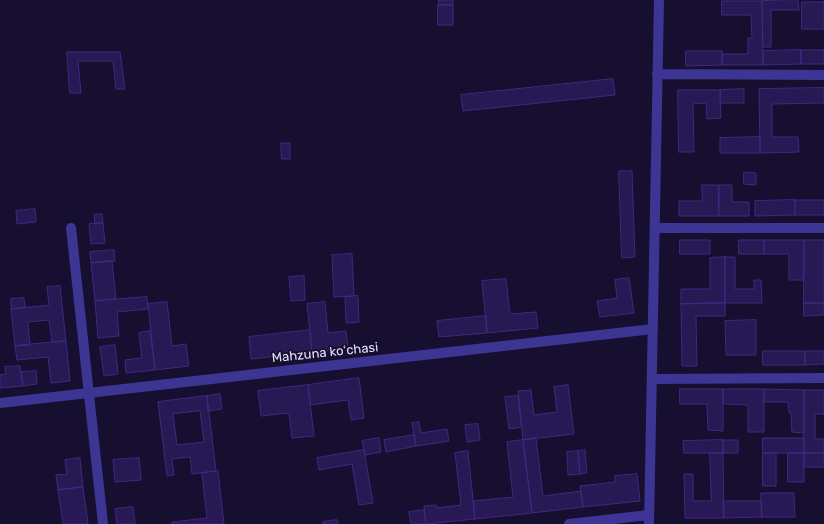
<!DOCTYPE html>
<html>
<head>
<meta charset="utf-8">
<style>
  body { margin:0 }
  canvas { display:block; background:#160f30 }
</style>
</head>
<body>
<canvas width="824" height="524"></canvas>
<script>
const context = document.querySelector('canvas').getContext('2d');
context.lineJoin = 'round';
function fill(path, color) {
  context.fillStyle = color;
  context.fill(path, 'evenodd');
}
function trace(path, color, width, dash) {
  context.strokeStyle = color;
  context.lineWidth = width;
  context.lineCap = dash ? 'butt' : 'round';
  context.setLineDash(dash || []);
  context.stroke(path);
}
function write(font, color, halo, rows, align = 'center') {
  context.font = font + ' Rubik,sans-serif';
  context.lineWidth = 3.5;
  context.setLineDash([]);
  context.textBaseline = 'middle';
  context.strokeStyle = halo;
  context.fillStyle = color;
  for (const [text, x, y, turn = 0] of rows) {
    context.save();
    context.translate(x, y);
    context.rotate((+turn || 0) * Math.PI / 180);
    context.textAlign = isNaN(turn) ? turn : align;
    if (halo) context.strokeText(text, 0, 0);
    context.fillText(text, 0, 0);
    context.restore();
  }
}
const building = new Path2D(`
  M439 0H453V5H439Z
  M798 0 799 10H771V47H763L762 1Z
  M722 1H762L763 65H722V54H748V38H752L751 15H722Z
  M802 2H824V29H802Z
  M438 5H453V25H438Z
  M801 50V64L763 65V51Z
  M801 50H824V64H801Z
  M686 51H722V65L686 66Z
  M67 52H120L125 89H116L113 61H78L81 93H70Z
  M613 79 615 95 463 111 461 95Z
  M824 88V103L772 104V137H798L799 152 760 153 759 89Z
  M744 89V103H720V90Z
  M678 90H720L721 118 707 119 706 103 693 104 694 152H679Z
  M760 137V153H720V138Z
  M281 143H290V159H282Z
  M619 171H632L635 257 622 258Z
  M744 172 756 173V185L744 184Z
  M702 185H719V216H679V201H702Z
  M719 185H732V202H749V216H719Z
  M795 200H824V215H795Z
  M795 200V215L755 216V201Z
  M35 209 36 222 17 224 16 211Z
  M102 214 103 223 95 224 94 215Z
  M103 223 105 243 91 244 89 224Z
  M680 240H710V254H680Z
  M739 240H764V254H739Z
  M764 240H804V280H789V254H764Z
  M804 240H824V303H804Z
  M114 250 115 261 91 263 90 252Z
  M352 254 354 296 334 297 332 255Z
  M725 257V303L681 304V289H710V258Z
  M725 257H735V289H754V280H761L762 303H725Z
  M112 261 116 299 95 301 91 263Z
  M304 276 305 300 291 301 289 277Z
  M629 278 634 313 600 317 597 301 617 298 615 280Z
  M506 279 510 314 536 312 538 328 487 333 482 281Z
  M60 286 66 341 52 342 49 320 28 322 30 345 15 346 11 309 49 305 47 287Z
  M358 296 359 322 346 323 345 297Z
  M147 297 148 309 117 312 119 336 98 338 95 301Z
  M24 298 25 307 11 309V299Z
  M167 302 172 346 186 344 189 366 155 370 148 304Z
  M325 302 328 333 346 331 348 348 312 352 307 304Z
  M725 303V316H696L697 366H682L681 304Z
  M804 303H824V315L804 316Z
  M486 316 487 333 439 337 437 321Z
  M756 320V355H726L725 321Z
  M310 330 312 352 251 359 249 337Z
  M150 331 155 370 126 373 125 360 142 358 139 333Z
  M66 341 70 381 51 383 48 357 17 360 15 346Z
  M115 345 118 374 104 376 100 347Z
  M763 351H805V365H763Z
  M805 351H824V364L805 365Z
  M20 366 23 386 0 388V375L6 374 5 367Z
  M36 371 37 384 23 386 21 372Z
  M359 378 364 418 351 420 348 400 310 405 308 385Z
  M308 385 314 436 292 438 289 413 261 416 258 391Z
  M568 385 574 434 523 440 518 391 531 390 534 415 557 412 554 387Z
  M680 389H723V431L708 430 707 404H680Z
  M723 389H764V432H748V405L724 404Z
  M764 389 804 390V433L792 432 791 413H789L788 402H764Z
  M804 390H824V414H815V439H824V453H804Z
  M220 394 222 409 208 411 207 396Z
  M207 396 216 471 192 474 190 457 172 459 174 475 167 476 158 402ZM200 411 204 442 177 445 173 414Z
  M518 396 522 427 509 429 505 397Z
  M419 422 421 433 447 429 449 441 416 446 412 423Z
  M478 424 480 440 467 442 465 425Z
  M414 435 416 446 386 452 384 440Z
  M379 438 381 452 365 455 362 441Z
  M536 438 543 496 581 491 583 507 532 513 523 440Z
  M763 438H804V453H763Z
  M523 440 532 513 475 519 473 501 513 497 507 442Z
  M723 440H738V453H723Z
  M723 440V453H684L683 441Z
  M364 450 373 503 359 505 352 464 319 470 317 458Z
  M585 450 587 473 580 474 578 451Z
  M468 451 475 519 426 524 424 506 436 505 437 508 461 505 455 453Z
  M578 451 580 474 568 475 567 452Z
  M710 453H723L724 518H685L684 474H693V501H711Z
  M763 453H776V486H763Z
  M788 453H804V482H788Z
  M804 453H824V467H804Z
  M80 458 83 487 58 490 56 475 67 474 65 460Z
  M139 458 141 480 115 482 113 460Z
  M218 471 224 524H172V522L207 518 202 473Z
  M637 474 640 501 583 507 580 486 615 482V476Z
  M83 487 88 524H63L58 490Z
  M761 493H794L795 517H762Z
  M723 501H761L762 517 724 518Z
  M133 507 135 524H117L115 509Z
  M424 510 426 524H411L409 512Z
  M337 520 338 524H323V522Z`);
fill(building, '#271953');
trace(building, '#3e2882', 1);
trace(new Path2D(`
  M657 74 824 75
  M71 228 103 524
  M655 228H824
  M652 379 824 378
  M0 403 653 329
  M569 524 649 515
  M649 524 659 0`), '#3d3594', 10);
write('13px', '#e3deff', '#160f30', [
  ["Mahzuna koʻchasi",325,353,-6]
]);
</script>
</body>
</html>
